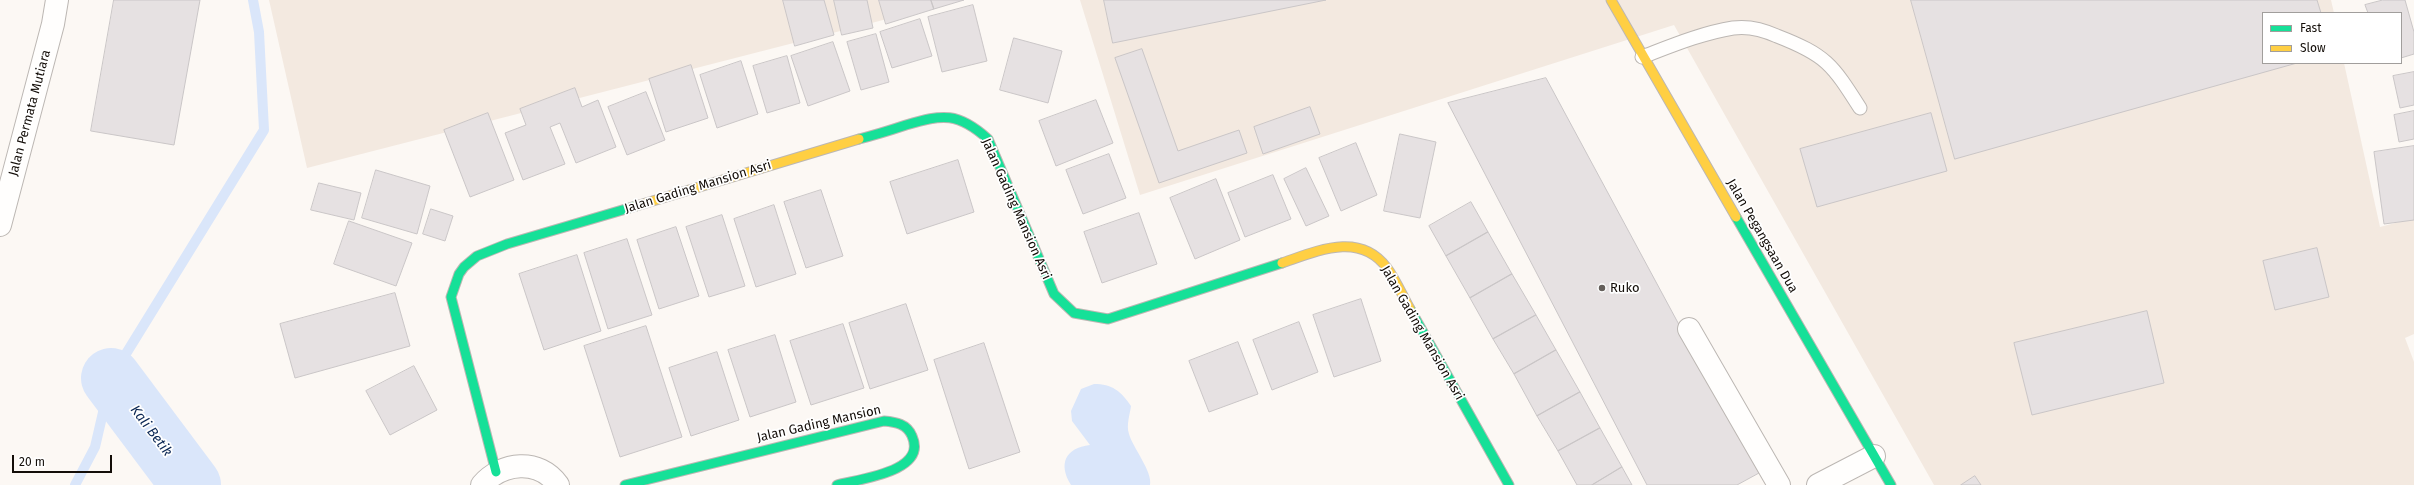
<!DOCTYPE html>
<html>
<head>
<meta charset="utf-8">
<style>
  body { margin:0 }
  #map { position:relative; width:2414px; height:485px; overflow:hidden; background:#fcf8f4; font-family:"Fira Sans",sans-serif }
  canvas { display:block }
  .legend { position:absolute; left:2262px; top:12px; width:140px; height:52px; box-sizing:border-box; background:#fff; border:1px solid #a19e9c; margin:0; padding:5px 7px; list-style:none; font-size:12px; color:#130d08 }
  .legend li { display:flex; align-items:center; gap:8px; height:20px }
  .legend b { width:20px; border:1px solid #a19e9c }
  .scale { position:absolute; left:12px; top:455px; width:100px; height:18px; box-sizing:border-box; border:2px solid #130d08; border-top:0; padding-left:5px; font-size:12px; line-height:14px; white-space:nowrap; color:#130d08; -webkit-text-stroke:3px #fff; paint-order:stroke }
</style>
</head>
<body>
<div id="map">
<canvas width="2414" height="485"></canvas>
<ul class="legend">
<li><b style="height:5px;background:#16e098"></b>Fast</li>
<li><b style="height:5px;background:#ffcf43"></b>Slow</li>
</ul>
<div class="scale">20 m</div>
</div>
<script>
const context = document.querySelector('canvas').getContext('2d');
context.lineJoin = 'round';
function fill(path, color) {
  context.fillStyle = color;
  context.fill(path, 'evenodd');
}
function trace(path, color, width, dash) {
  context.strokeStyle = color;
  context.lineWidth = width;
  context.lineCap = dash ? 'butt' : 'round';
  context.setLineDash(dash || []);
  context.stroke(path);
}
function write(font, color, halo, rows, align = 'center') {
  context.font = font + ' "Fira Sans",sans-serif';
  context.lineWidth = 3.5;
  context.setLineDash([]);
  context.textBaseline = 'middle';
  context.strokeStyle = halo;
  context.fillStyle = color;
  for (const [text, x, y, turn = 0] of rows) {
    context.save();
    context.translate(x, y);
    context.rotate((+turn || 0) * Math.PI / 180);
    context.textAlign = isNaN(turn) ? turn : align;
    if (halo) context.strokeText(text, 0, 0);
    context.fillText(text, 0, 0);
    context.restore();
  }
}
fill(new Path2D(`
  M269 0H961L307 168Z
  M1080 0H2331L2334 13H2263V63H2344L2380 227 2414 218V334L2405 338 2414 362V485H1934L1674 25 1140 195Z`), '#f3e9e0');
fill(new Path2D(`
  M1094 384C1112 384 1121 391 1131 406 1130 414 1126 425 1129 434 1133 448 1153 472 1150 485H1071C1058 464 1065 448 1090 445L1072 421 1071 411 1081 389Z`), '#dae6fa');
trace(new Path2D(`
  M75 485 95 447 111 378 264 130 259 32 253 0`), '#dae6fa', 10);
trace(new Path2D(`
  M111 378 191 485`), '#dae6fa', 60);
const building = new Path2D(`
  M114 0H200L174 145 91 131Z
  M783 0H824L834 35 795 46Z
  M834 0H867L873 28 842 35Z
  M879 0H931L934 9 886 24Z
  M931 0H964L934 9Z
  M1104 0H1326L1113 43Z
  M1911 0H2317L2321 13H2263V63H2297L1955 159Z
  M2383 0H2405L2414 32V54L2401 58V13H2368L2365 5Z
  M973 5 987 61 942 72 928 17Z
  M920 19 932 56 892 68 880 32Z
  M876 34 889 82 861 90 847 42Z
  M1014 38 1062 51 1048 103 1000 90Z
  M833 42 850 91 808 106 791 56Z
  M1142 49 1178 151 1239 130 1247 153 1159 183 1115 58Z
  M787 56 800 103 767 113 753 66Z
  M741 61 758 114 717 128 700 75Z
  M691 65 708 118 666 132 649 79Z
  M2414 72V105L2400 108 2393 76Z
  M1546 78 1759 473 1737 485H1647L1448 103Z
  M575 88 582 107 598 100 616 147 576 163 560 123 550 127 565 164 523 180 505 133 526 125 520 109Z
  M646 92 665 140 627 155 608 107Z
  M1096 100 1113 143 1056 166 1039 121Z
  M1310 107 1320 134 1263 154 1254 127Z
  M2414 111V139L2399 142 2394 115Z
  M488 113 514 180 470 197 444 130Z
  M1931 113 1947 171 1817 207 1800 149Z
  M1400 134 1436 142 1420 218 1384 211Z
  M1356 143 1377 195 1341 211 1319 158Z
  M2414 146V220L2384 224 2374 152Z
  M1109 154 1126 198 1083 214 1066 170Z
  M958 160 974 212 907 234 890 182Z
  M1306 168 1329 216 1306 226 1284 179Z
  M376 170 430 186 417 234 362 218Z
  M1273 175 1291 219 1245 237 1228 193Z
  M1216 179 1240 240 1195 259 1170 198Z
  M319 183 361 193 354 220 311 210Z
  M821 190 843 256 806 268 784 202Z
  M1471 202 1488 232 1446 256 1429 226Z
  M774 205 796 274 756 287 734 219Z
  M431 209 453 216 445 241 423 234Z
  M1139 213 1157 264 1102 283 1084 232Z
  M722 215 745 286 709 297 686 227Z
  M349 221 412 243 396 286 334 264Z
  M676 227 699 296 659 309 637 240Z
  M1488 232 1512 274 1470 298 1446 256Z
  M627 239 652 315 608 329 584 253Z
  M2317 248 2329 297 2275 310 2263 261Z
  M577 255 601 331 544 350 519 274Z
  M1512 274 1536 315 1493 339 1470 298Z
  M395 293 410 346 295 378 280 324Z
  M1361 299 1381 361 1334 377 1313 315Z
  M906 304 928 370 870 389 849 323Z
  M2147 311 2164 383 2032 415 2014 343Z
  M1536 315 1556 350 1514 374 1493 339Z
  M1299 322 1318 372 1272 390 1253 340Z
  M843 324 864 388 811 405 790 341Z
  M646 326 682 437 620 457 584 346Z
  M775 335 796 402 750 417 728 350Z
  M1238 342 1258 394 1209 412 1189 361Z
  M984 343 1020 452 969 469 934 360Z
  M1556 350 1580 392 1537 416 1514 374Z
  M717 352 739 420 691 436 669 368Z
  M414 366 437 410 390 435 366 391Z
  M1580 392 1600 428 1558 451 1537 416Z
  M1600 428 1622 467 1592 485H1577L1558 451Z
  M1622 467 1632 485H1592Z
  M1975 476 1981 485H1961Z`);
fill(building, '#e6e1e2');
trace(building, '#cac6c7', 1);
const lane = new Path2D(`
  M1642 57C1671 46 1702 33 1733 28 1747 26 1764 30 1777 36 1826 55 1832 64 1860 108`);
const street = new Path2D(`
  M0 225 53 24 57 0
  M1689 329 1779 485
  M482 485C502 462 539 458 558 485
  M1818 485 1874 456`);
const fast = new Path2D(`
  M859 139C875 135 891 130 906 125 943 114 958 112 988 139L1054 294 1074 313 1108 319 1282 263
  M1736 217 1891 485
  M1410 309 1509 485
  M496 472 451 297 459 274 464 267 477 256 507 244 636 206
  M625 485 884 421C896 422 907 424 912 436 928 472 859 479 837 485`);
const slow = new Path2D(`
  M1611 0 1736 217
  M636 206 859 139
  M1282 263C1317 251 1360 231 1387 268 1396 280 1402 295 1410 309`);
trace(lane, '#bcb7b3', 15);
trace(street, '#bcb7b3', 24);
trace(fast, '#bcb7b3', 11);
trace(slow, '#bcb7b3', 11);
trace(lane, '#fffefd', 13);
trace(street, '#fffefd', 22);
trace(fast, '#16e098', 9);
trace(slow, '#ffcf43', 9);
for (const [x, y, r, color] of [
  [1602,288,4,"#655f5b"]
]) {
  const dot = new Path2D();
  dot.arc(x, y, r, 0, 2 * Math.PI);
  context.fillStyle = color;
  context.fill(dot);
  trace(dot, '#fff', 1.5);
}
write('13px', '#130d08', '#fff', [
  ["Jalan Permata Mutiara",30,113,-75],
  ["Jalan Gading Mansion Asri",698,187,-17],
  ["Jalan Gading Mansion Asri",1016,209,66],
  ["Jalan Pegangsaan Dua",1762,236,60],
  ["Jalan Gading Mansion Asri",1422,333,60],
  ["Jalan Gading Mansion",819,424,-13]
]);
write('13px', '#130d08', '#fff', [
  ["Ruko",1610,288]
], 'left');
write('italic 14px', '#0b2754', '#fff', [
  ["Kali Betik",151,431,53]
]);
</script>
</body>
</html>
